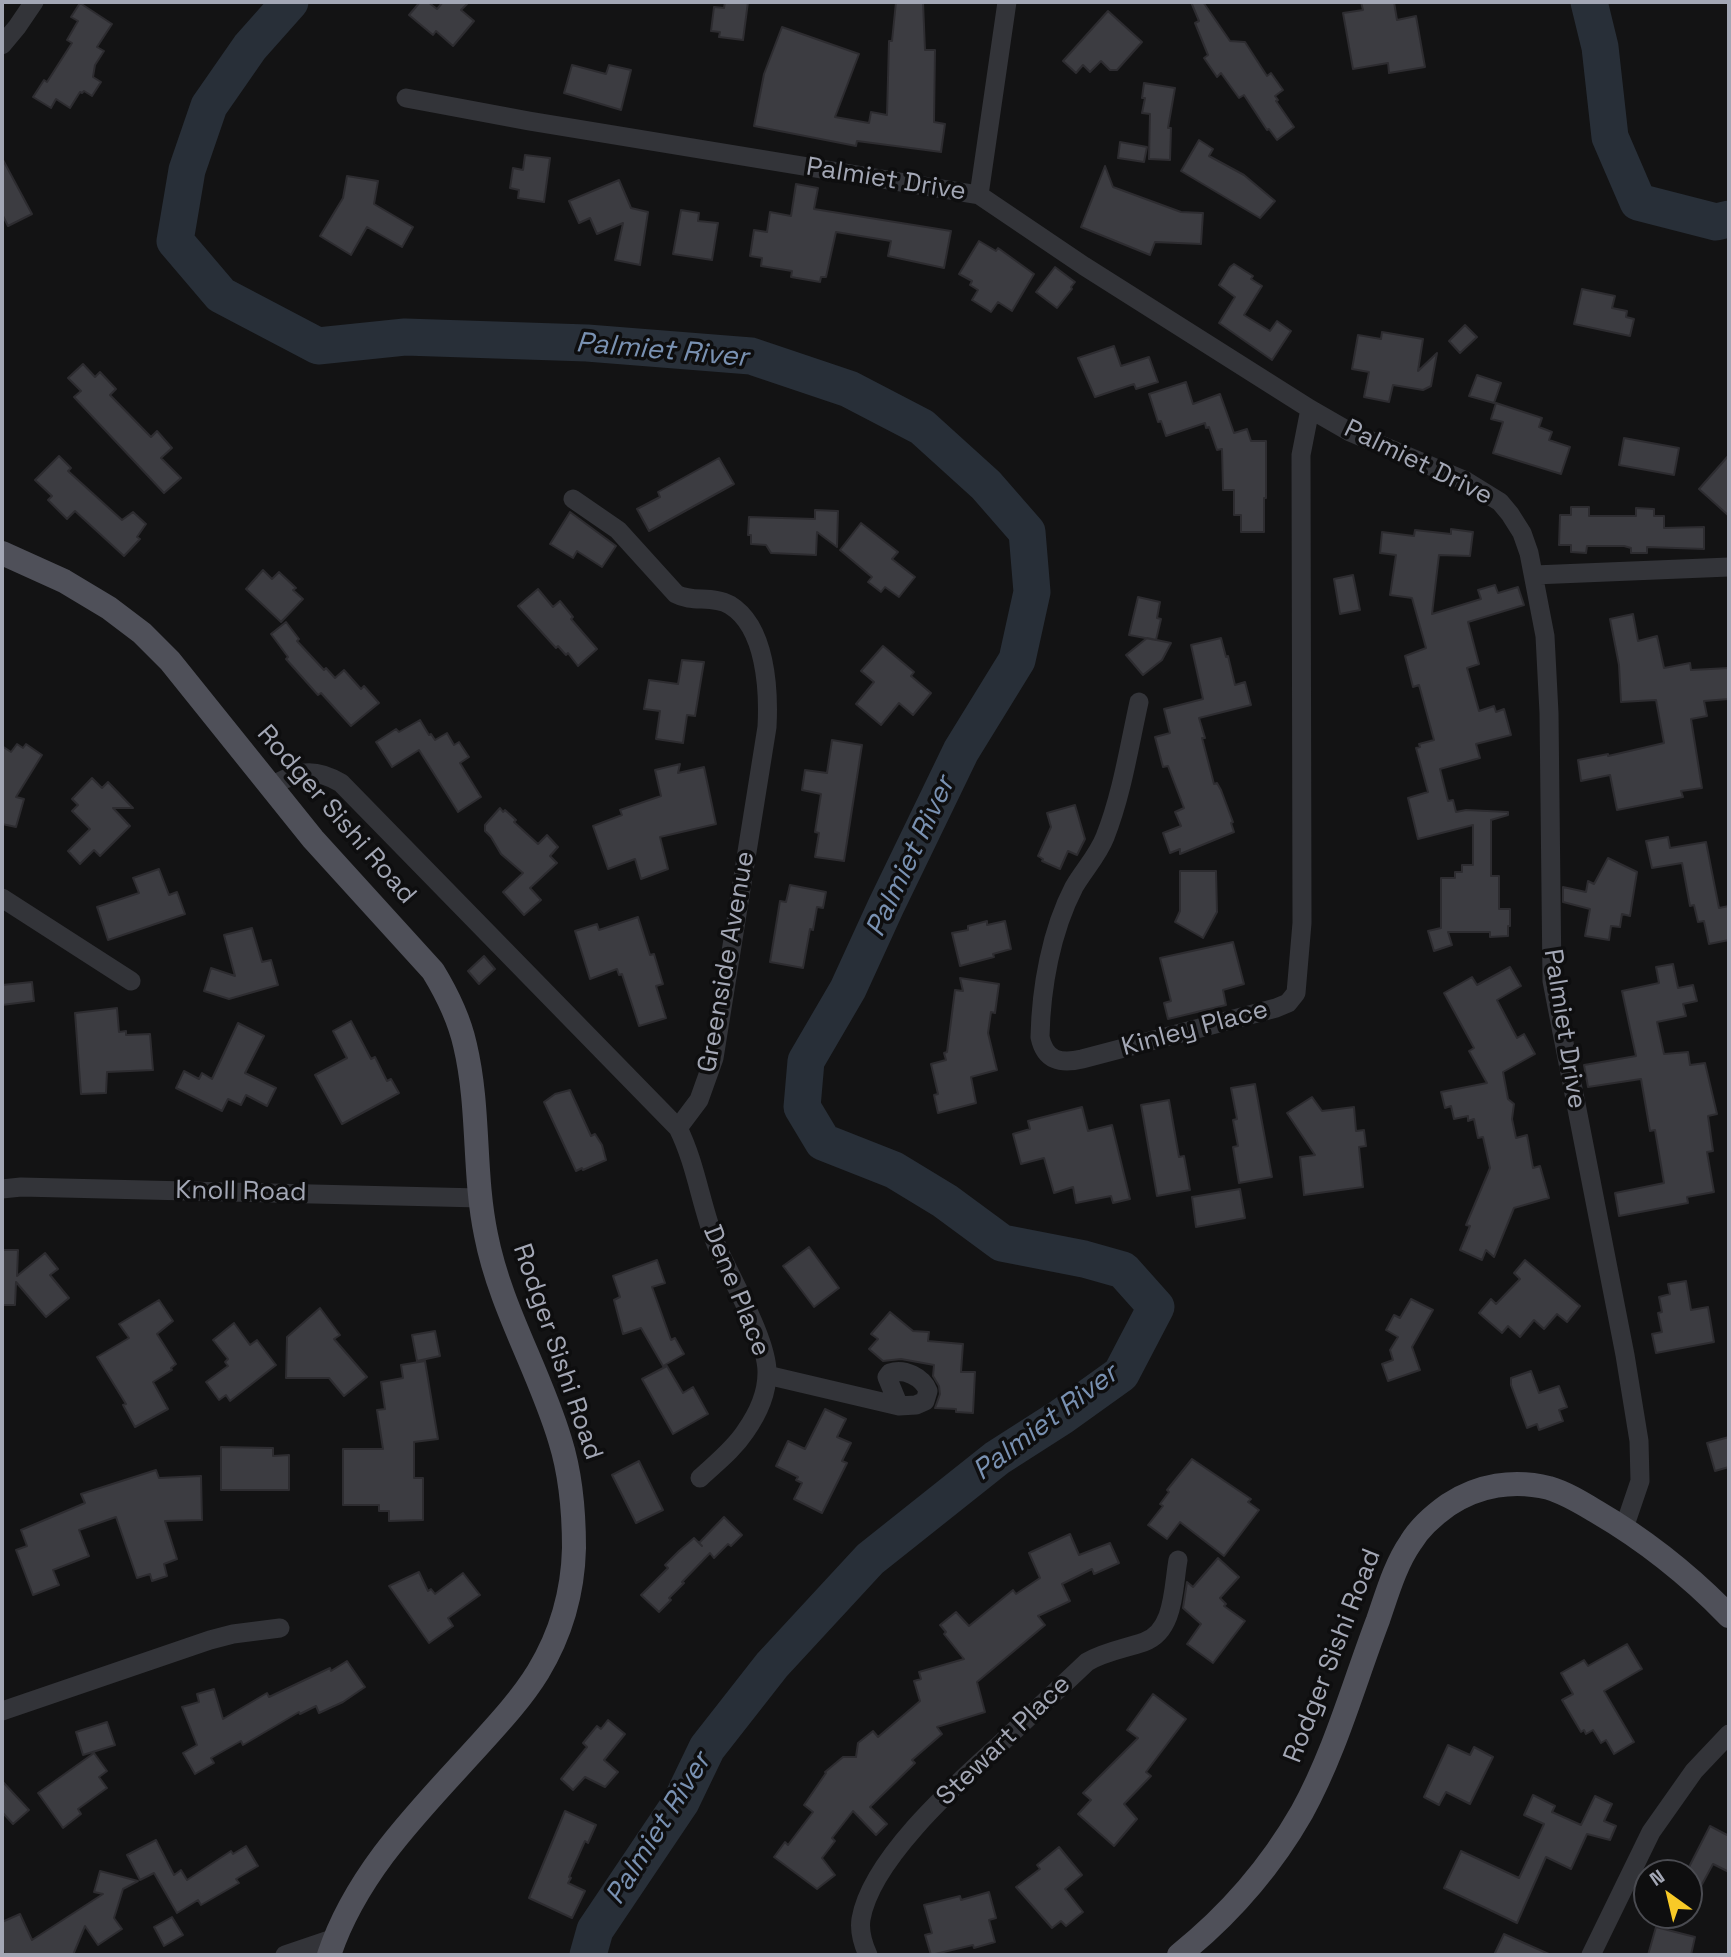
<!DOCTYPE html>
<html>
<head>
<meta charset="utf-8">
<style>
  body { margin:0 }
  #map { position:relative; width:1731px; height:1957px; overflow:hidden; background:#131314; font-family:"Space Grotesk",sans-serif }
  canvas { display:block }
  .frame { position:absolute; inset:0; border:4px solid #a3a7b5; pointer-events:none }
  .north { position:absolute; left:1633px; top:1859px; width:70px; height:70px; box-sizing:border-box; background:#0e0e0f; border:2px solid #4a4b51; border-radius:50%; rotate:326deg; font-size:19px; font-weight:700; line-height:28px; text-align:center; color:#a3a7b5 }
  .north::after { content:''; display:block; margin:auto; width:24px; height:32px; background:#f8ca27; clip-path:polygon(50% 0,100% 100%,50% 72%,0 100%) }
</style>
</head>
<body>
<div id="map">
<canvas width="1731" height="1957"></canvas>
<div class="frame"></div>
<div class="north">N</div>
</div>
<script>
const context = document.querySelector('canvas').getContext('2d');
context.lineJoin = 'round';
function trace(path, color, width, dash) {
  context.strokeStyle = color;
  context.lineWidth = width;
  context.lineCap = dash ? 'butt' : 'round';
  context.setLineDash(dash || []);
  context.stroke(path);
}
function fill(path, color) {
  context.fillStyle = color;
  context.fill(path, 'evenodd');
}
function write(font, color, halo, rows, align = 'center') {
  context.font = font + ' "Space Grotesk",sans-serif';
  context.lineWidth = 7;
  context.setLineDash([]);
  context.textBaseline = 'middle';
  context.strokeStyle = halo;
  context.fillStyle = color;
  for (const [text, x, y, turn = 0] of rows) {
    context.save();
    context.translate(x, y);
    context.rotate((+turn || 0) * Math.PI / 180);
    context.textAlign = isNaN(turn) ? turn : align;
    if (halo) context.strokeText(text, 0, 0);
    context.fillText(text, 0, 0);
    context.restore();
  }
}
trace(new Path2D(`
  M290 2 250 47 209 106 187 170 175 241 221 295 318 346 405 337 587 343 751 356 849 389 922 427 986 485 1027 532 1032 592 1017 660 961 751 886 906 848 989 806 1061 802 1107 823 1142 894 1170 945 1201 1002 1243 1084 1259 1123 1270 1156 1307 1121 1374 1061 1417 997 1458 870 1559 772 1665 707 1748 681 1802 595 1930 588 1955
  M1589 2 1600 47 1610 137 1638 202 1716 222 1729 219`), '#282f38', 37);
const building = new Path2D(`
  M420 2H428L437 9 443 2H469L461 10 474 21 453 46 436 31 433 35 409 15Z
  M725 2H748L743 40 719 37 720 32 711 31 714 7 724 8Z
  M896 2H923L925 50H935L934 122 945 124 941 152 857 141 856 146 754 126 764 74 782 27 859 54 835 117 869 123 871 112 887 115 889 41H892Z
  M1191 2H1203L1230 41 1245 42 1267 76 1271 73 1283 90 1275 96 1278 100 1276 101 1294 127 1277 140 1269 129 1267 130 1244 95 1239 98 1221 73 1217 77 1204 58 1208 55 1195 23 1199 21Z
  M1361 2H1394L1397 20 1416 16 1425 67 1389 73 1388 63 1353 69 1343 13 1363 10Z
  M80 3 112 24 97 47 104 51 95 65 93 77 101 82 92 96 84 91 82 93 80 92 70 108 56 99 51 108 33 97 44 80 47 82 72 43 67 40 78 21 71 17Z
  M1108 11 1142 42 1117 70H1110L1101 61 1090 72 1083 65 1076 73 1063 61Z
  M572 65 606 74 609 65 631 70 621 110 564 93Z
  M1144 83 1175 88 1168 128H1171L1170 160 1149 159 1150 114 1142 113 1145 98H1142Z
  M1199 140 1213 149 1209 156 1244 175 1275 201 1260 218 1181 171Z
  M1120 142 1147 147 1144 162 1118 158Z
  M525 155 550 158 544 202 518 198 519 190 510 188 513 168 523 170Z
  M2 158 32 214 8 226 2 214Z
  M1105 166 1113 187 1181 212 1203 213 1201 244 1155 242 1150 255 1081 227Z
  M347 176 378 181 374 204 413 227 402 247 367 227 351 255 320 236 343 198Z
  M619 180 631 208 648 212 640 265 615 260 623 223 597 234 590 218 579 223 569 201Z
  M796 184 818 188 814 209 951 231 944 268 888 256 891 241 836 232 826 277H821L820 282 791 277 792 271 761 266 762 258 750 256 754 230 767 232 770 212 791 216Z
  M681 210 699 213 698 221 718 223 712 260 673 254Z
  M979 241 996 251 998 248 1034 274 1012 311 998 302 991 312 972 300 978 290 970 285 972 281 959 274Z
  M1234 264 1253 276 1251 279 1262 286 1244 315 1270 331 1277 321 1291 331 1272 360 1219 323 1235 297 1219 285 1230 267Z
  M1055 267 1075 282 1071 287 1072 289 1057 308 1036 292Z
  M1582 289 1615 296 1612 308 1627 311 1626 317 1634 319 1630 336 1574 324Z
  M1465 325 1477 337 1460 353 1449 341Z
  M1382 332 1423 339 1418 371 1437 353 1431 386 1423 390 1393 385 1389 402 1364 397 1369 372 1352 369 1358 335 1381 339Z
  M1114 346 1121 366 1149 357 1158 382 1136 389 1134 384 1095 397 1078 358Z
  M83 364 95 377 100 372 116 389 110 395 151 437 157 431 172 448 161 458 181 478 164 493 74 397 81 391 68 378Z
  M1477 375 1501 383 1494 403 1469 396Z
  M1186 382 1193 404 1220 394 1234 433 1247 429 1251 441H1266V498H1264V532H1241V515H1234V490H1223L1222 449 1217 450 1209 427 1206 428 1205 423 1166 436 1161 421 1158 422 1149 394Z
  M1496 403 1542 418 1539 427 1552 432 1549 440 1570 447 1561 474 1493 453 1503 422 1491 419Z
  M1624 438 1679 448 1674 475 1619 465Z
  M1729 455V516L1699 489Z
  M59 456 71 468 68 471 122 520 133 512 146 524 137 537 140 539 124 556 75 511 67 519 48 500 52 496 35 480Z
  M719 458 734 484 649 531 637 509 660 497 658 492Z
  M1571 507H1589V516H1636V508L1654 509V516H1664V528L1704 527V549L1647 547V553H1631V548L1624 546H1587L1586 553 1571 552V545H1559L1560 515H1571Z
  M815 510 838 511 837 547 817 532 816 555 771 553 766 545 751 544V535H748L749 517 815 519Z
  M570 512 616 546 602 567 577 551 573 558 550 544Z
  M861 523 898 552 892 559 915 577 899 597 885 587 881 592 868 582 872 577 840 550Z
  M1451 529 1473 532 1470 556 1439 555 1432 614 1481 599 1478 590 1495 585 1498 593 1518 587 1524 605 1468 622 1479 664 1467 668 1479 711 1494 706 1496 712 1504 709 1511 735 1476 744 1480 758 1440 769 1448 801 1453 800 1456 812 1466 810 1508 812V815L1491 820V876H1499V909H1510V926H1508V936L1490 937V932H1448L1452 945 1434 951 1428 931 1441 928V878H1455V872H1462V865H1473V825L1418 839 1408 798 1428 792 1416 748 1420 747 1419 744 1434 740 1419 685 1413 687 1405 656 1426 648 1412 598 1390 595 1396 555 1380 553 1382 532 1414 536 1415 530 1451 534Z
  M263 570 272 579 279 572 296 588 293 590 303 599 281 622 246 589Z
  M1353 575 1360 610 1340 614 1334 579Z
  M538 589 553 607 560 601 573 617 571 619 597 649 578 666 568 653 566 655 558 646 556 648 518 606Z
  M1138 597 1160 602 1157 618 1161 619 1156 640 1129 635Z
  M1633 614 1638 641 1657 636 1664 668 1690 663 1691 670 1729 668V699L1704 701 1707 716 1691 719 1702 788 1681 791 1683 797 1617 810 1610 775 1581 781 1578 760 1608 754V756L1664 743 1656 700 1621 702 1619 665 1610 619Z
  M286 622 299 639 297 641 324 670 326 668 335 678 344 670 361 689 364 686 379 703 351 726 321 693 318 695 286 659 288 657 271 634Z
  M1147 638 1171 643 1162 660 1143 675 1126 655Z
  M1221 638 1226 657 1228 656 1235 685 1245 682 1251 705 1199 718 1205 738H1202L1214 784 1217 783 1221 790 1233 822 1231 823 1234 832 1180 854V849L1170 853 1163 833 1181 826 1175 812 1184 808 1168 766 1163 767 1155 737 1170 733 1164 709 1203 699 1191 645Z
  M883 646 914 672 911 676 931 693 913 715 899 703 881 725 856 704 874 682 861 671Z
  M682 660 704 662 695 716 687 715 683 743 656 739 660 711 644 709 649 680 678 684Z
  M420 720 429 735 431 734 435 740 447 733 454 745 459 742 469 757 460 763 481 797 458 812 419 750 392 767 376 742 396 729 399 732Z
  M832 740 862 745 844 861 815 857 819 833 815 832 821 794 802 790 805 770 827 773Z
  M17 744 23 748 26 744 42 755 16 797 24 799 16 827 2 824V746L11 752Z
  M680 764 678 773 704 767 716 824 660 837 668 869 641 879 635 859 608 869 593 826 622 815 620 810 661 796 655 770Z
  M92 778 102 788 108 782 133 808H113L130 826 100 856 94 850 80 864 68 851 90 829 72 811 78 805 72 799Z
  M1075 805 1085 839 1077 855 1068 851 1060 869 1042 861 1043 859 1038 856 1051 827 1047 813Z
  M500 808 503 812 505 810 516 820 514 822 538 844 547 835 558 847 550 856 557 863 530 888 541 900 524 915 503 892 523 873 501 854 491 837 485 831V825Z
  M1668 837 1670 848 1706 842 1719 908 1729 906V940L1709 944 1704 921 1698 922 1694 905 1690 906 1682 863 1652 868 1646 841Z
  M1608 858 1637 872 1630 916 1622 914 1620 927 1611 926 1609 940 1585 936 1590 909 1563 902V887L1586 892 1588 881 1594 884Z
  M159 869 169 895 177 892 185 914 108 940 97 907 139 893 133 878Z
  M1180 871H1216L1217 912 1203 938 1175 922 1180 911Z
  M790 885 826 892 823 908 817 907 813 930 810 929 803 968 770 962 780 901 786 902Z
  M638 917 650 955 654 954 663 984 656 986 666 1018 639 1026 622 974 619 975 617 969 590 979 575 931 597 924 599 930Z
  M987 921V925L1005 921 1011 949 993 954 994 957 960 966 952 933 968 930V926Z
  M252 928 262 962 271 960 278 985 229 999 204 991 211 968 235 976 224 935Z
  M1233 942 1244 984 1223 990 1226 1005 1168 1019 1164 1003 1171 1001 1160 958Z
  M484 956 495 969 479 984 468 971Z
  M1673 964 1678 988 1693 985 1697 1001 1683 1004 1686 1016 1657 1022 1664 1054 1688 1052 1690 1065 1705 1063 1717 1114 1708 1116 1713 1151 1707 1152 1714 1192 1687 1197 1688 1203 1619 1216 1615 1193 1664 1183 1655 1130 1650 1131 1641 1079 1588 1087 1584 1065 1636 1056 1622 991 1659 983 1656 967Z
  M1510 967 1521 986 1497 1000 1517 1038 1524 1034 1535 1054 1503 1072 1508 1099 1514 1104 1512 1119 1516 1138 1527 1135 1533 1168 1540 1166 1549 1198 1514 1208 1494 1257 1486 1250 1482 1260 1460 1250 1470 1226 1466 1225 1490 1168 1483 1137 1478 1138 1474 1119 1468 1121V1116L1454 1119 1451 1106 1445 1108 1441 1092 1487 1083 1469 1051 1474 1048 1444 993 1472 977 1477 985Z
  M960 978 999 984 995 1013 991 1012 988 1033 997 1070 971 1077 976 1103 938 1113 934 1095 938 1094 931 1064 946 1060 944 1053 947 1052 955 990 963 991Z
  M32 982 34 1001 2 1005V985Z
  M117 1008 119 1032 126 1031V1035L150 1034 153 1070 107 1072 106 1093 81 1094 75 1013Z
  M351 1021 371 1059 375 1057 387 1081 391 1079 399 1093 342 1124 315 1075 347 1058 333 1031Z
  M238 1023 264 1036 245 1073 276 1088 267 1106 246 1095 241 1105 228 1099 222 1111 176 1088 184 1071 199 1079 202 1073 212 1079Z
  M1255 1084 1272 1177 1239 1183 1233 1147 1238 1146 1233 1120 1237 1119 1231 1088Z
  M570 1090 591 1136 595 1134 602 1145 606 1160 583 1170 582 1168 576 1171 544 1102 555 1094Z
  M1312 1097 1322 1111 1354 1107 1356 1131 1364 1130 1366 1146 1359 1147 1363 1187 1304 1195 1300 1157 1315 1155 1287 1113Z
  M1169 1100 1179 1157 1184 1156 1190 1190 1157 1196 1141 1105Z
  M1082 1107 1088 1131 1112 1125 1130 1199 1113 1203 1111 1196 1076 1203 1073 1187 1054 1193 1044 1158 1021 1164 1013 1134 1030 1129 1028 1121Z
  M1240 1189 1245 1218 1196 1227 1192 1197Z
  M809 1247 839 1288 814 1307 783 1266Z
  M2 1250H18L17 1276 45 1253 58 1269 50 1275 69 1298 46 1317 16 1282 15 1305H2Z
  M657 1260 665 1283 652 1287 671 1340 675 1338 684 1354 663 1366 641 1328 623 1334 614 1300 620 1297 613 1276Z
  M1525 1260 1580 1306 1567 1322 1557 1314 1544 1329 1534 1320 1520 1337 1508 1326 1502 1333 1479 1313 1491 1299 1496 1304 1520 1279 1514 1273Z
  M1686 1281 1691 1310 1708 1307 1714 1342 1656 1353 1652 1334 1662 1332 1658 1313 1662 1312 1659 1297 1670 1294 1668 1284Z
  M1411 1299 1433 1310 1412 1347 1420 1370 1388 1381 1382 1364 1393 1360 1390 1350 1398 1337 1386 1330 1394 1315 1400 1318Z
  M159 1300 173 1321 157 1334 176 1364 171 1368 172 1370 153 1382 168 1409 135 1427 123 1405 126 1404 97 1357 129 1338 119 1324Z
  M320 1308 340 1335 334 1339 367 1377 344 1396 329 1378H286L287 1337Z
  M890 1312 913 1331 929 1332 928 1341 963 1344 961 1372H975L973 1413 956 1412V1409L935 1408 940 1394 939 1386 933 1376 934 1365 901 1359 883 1361 869 1349 878 1339 871 1334Z
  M234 1323 250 1345 257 1340 276 1365 230 1401 226 1395 219 1400 206 1382 228 1366 225 1362 228 1359 213 1340Z
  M435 1331 440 1356 417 1361 412 1335Z
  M425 1361 438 1439 414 1442V1478H423V1520L389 1521V1511H379V1505H343V1449H383L377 1410 385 1409 381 1382 403 1378 401 1365Z
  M667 1366 683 1393 693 1387 708 1414 673 1434 642 1379Z
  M1531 1371 1539 1393 1559 1386 1567 1407 1559 1410 1563 1421 1539 1430 1537 1424 1527 1428 1511 1385V1378Z
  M825 1409 846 1419 837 1437 851 1443 842 1461 847 1463 822 1513 794 1499 802 1483 796 1480 798 1477 776 1466 788 1441 805 1449Z
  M1729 1437V1467L1715 1471 1707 1443Z
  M221 1447 273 1448V1456L289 1455V1490H221Z
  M1192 1459 1251 1499 1248 1502 1259 1510 1224 1556 1180 1522 1167 1539 1148 1525 1163 1506 1160 1504 1169 1492 1167 1490Z
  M639 1461 663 1510 636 1523 612 1475Z
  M156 1470 159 1478 201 1476 202 1520 165 1521 177 1559 164 1564 167 1576 152 1581 150 1574 137 1578 116 1517 79 1530 89 1556 53 1570 59 1585 33 1595 16 1550 27 1546 21 1530 85 1503 81 1494Z
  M724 1517 742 1535 731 1546 728 1544 714 1558 710 1553 682 1582 684 1583 669 1598 671 1600 659 1612 641 1595 668 1568 665 1565 679 1551 694 1538 702 1546 699 1543Z
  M1070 1534 1079 1555 1110 1543 1119 1563 1094 1574 1092 1569 1062 1584 1070 1601 1038 1616 1045 1625 977 1682 985 1712 937 1727 942 1734 912 1760 915 1763 870 1807 887 1824 876 1835 853 1811 832 1838 835 1841 822 1858 835 1875 817 1889 774 1857 785 1842 788 1845 813 1812 804 1805 826 1773 825 1772 843 1757H856L858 1743 873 1731 878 1737 920 1701 914 1681 921 1679 919 1672 964 1659 944 1634 946 1632 940 1625 956 1612 969 1626 1013 1590 1016 1594 1040 1578 1029 1553Z
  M1218 1558 1239 1577 1220 1598 1226 1604 1224 1606 1245 1621 1213 1663 1187 1644 1201 1624 1183 1608 1187 1582 1193 1587Z
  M419 1572 428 1591 431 1589 435 1594 463 1573 480 1595 448 1618 453 1626 429 1643 389 1586Z
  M1627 1644 1642 1669 1604 1691 1634 1742 1614 1754 1606 1740 1601 1743 1593 1730 1586 1734 1584 1730 1581 1732 1562 1700 1573 1694 1561 1673 1584 1660 1588 1666Z
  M347 1661 365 1687 343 1702 319 1713 316 1706 300 1714 299 1712 243 1745 241 1741 211 1758 214 1763 195 1774 183 1753 197 1745 182 1707 199 1702 197 1694 214 1689 223 1719 267 1693 269 1697 330 1668 331 1671Z
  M1153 1694 1186 1719 1146 1772 1151 1776 1124 1804 1137 1819 1114 1846 1078 1814 1091 1800 1083 1793 1138 1738 1127 1730Z
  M608 1720 625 1734 604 1760 618 1772 605 1787 585 1777 573 1790 561 1779 587 1747 583 1743 597 1726 601 1729Z
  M107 1722 115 1745 83 1755 76 1732Z
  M1448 1745 1470 1755 1474 1747 1493 1757 1470 1804 1446 1792 1439 1805 1424 1797Z
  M94 1753 107 1771 99 1777 107 1788 78 1809 81 1814 63 1828 38 1793Z
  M2 1781 29 1810 13 1824 2 1812Z
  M1533 1795 1555 1806 1552 1812 1581 1825 1595 1796 1612 1804 1604 1821 1616 1826 1610 1840 1587 1834 1571 1869 1546 1857 1517 1923 1444 1888 1461 1851 1519 1878 1544 1824 1524 1815Z
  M565 1811 596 1825 588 1843 585 1841 569 1877 571 1878 568 1883 585 1891 572 1918 529 1898Z
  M1710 1826 1729 1836V1872L1713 1864 1700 1888 1689 1883V1867Z
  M156 1840 174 1875 181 1870 187 1880 231 1851 233 1854 246 1846 258 1866 236 1879 239 1883 201 1905 198 1900 177 1913 154 1873 140 1880 127 1855Z
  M1059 1847 1082 1875 1065 1889 1083 1912 1066 1926 1061 1921 1052 1928 1016 1887 1040 1869 1037 1865Z
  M100 1871 138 1881 123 1889 114 1918 122 1929 98 1945 85 1926 73 1955H5L2 1947V1922L20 1914 32 1940 103 1894 94 1892Z
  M989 1892 996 1918 989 1920 995 1942 974 1948 973 1945 931 1955 925 1935 932 1933 924 1905 960 1896 961 1900Z
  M172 1917 183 1935 164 1946 154 1927Z
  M1656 1927 1695 1937 1691 1955H1648Z
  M1504 1934 1551 1955H1494Z`);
fill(building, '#3c3c41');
trace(building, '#2d2c30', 2);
trace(new Path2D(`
  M2 45 17 27 34 2
  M406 98 529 121 979 195 1084 266 1310 409 1350 432 1466 481 1500 502 1510 514 1522 533 1529 553 1545 636 1549 713 1552 981 1625 1355 1639 1441 1640 1481 1624 1528
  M979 195 1007 2
  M573 499 618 530 676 594C692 603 713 595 730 605 766 627 769 690 767 727L714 1058 699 1100 678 1128
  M1534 575 1729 567
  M1139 702C1129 747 1122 794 1105 837 1098 855 1084 870 1074 887 1051 931 1041 988 1040 1037 1045 1061 1061 1064 1082 1059L1276 1008 1288 1003 1296 993 1302 923 1301 455 1310 409
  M269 787C297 772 312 766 341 783L678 1128C696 1164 701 1206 716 1244 730 1277 768 1341 767 1373 767 1395 757 1415 745 1432 733 1450 716 1463 700 1478
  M2 898 131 981
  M2 1189 21 1187 480 1198
  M767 1375 899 1406 916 1405 925 1401 928 1391C923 1377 904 1368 890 1373L887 1377 899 1406
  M2 1711 210 1640 233 1634 280 1628
  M285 1955 335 1938
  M868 1955C863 1944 859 1932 861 1919 871 1860 954 1786 998 1746 1028 1718 1057 1690 1087 1662 1106 1651 1124 1649 1144 1642 1175 1631 1173 1587 1178 1560
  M1591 1955 1651 1832 1694 1771 1729 1734`), '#333439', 19);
trace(new Path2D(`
  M2 553 64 581 109 608 142 633 170 661 313 839 433 971C447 994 459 1018 465 1045 480 1108 473 1173 486 1235 500 1307 539 1370 560 1440 571 1475 574 1511 574 1548 573 1591 561 1634 538 1672 522 1698 500 1722 480 1744 421 1809 357 1871 329 1955
  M1179 1955C1229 1915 1270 1868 1302 1812 1335 1752 1354 1683 1378 1620 1387 1594 1395 1565 1411 1542 1420 1527 1434 1515 1448 1505 1478 1485 1514 1479 1549 1488 1566 1493 1582 1503 1597 1512 1645 1540 1690 1576 1729 1616`), '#4f5059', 24);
write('26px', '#a3a7b5', '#0e0e0f', [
  ["Palmiet Drive",886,180,9],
  ["Palmiet Drive",1418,463,26],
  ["Rodger Sishi Road",336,815,49],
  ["Greenside Avenue",727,962,-80],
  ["Kinley Place",1195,1029,-15],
  ["Palmiet Drive",1564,1029,81],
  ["Knoll Road",241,1192,1],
  ["Dene Place",736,1291,68],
  ["Rodger Sishi Road",557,1352,71],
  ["Rodger Sishi Road",1333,1656,-69],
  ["Stewart Place",1004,1741,-44]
]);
write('italic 28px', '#7991b2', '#0e0e0f', [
  ["Palmiet River",662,351,5],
  ["Palmiet River",911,857,-65],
  ["Palmiet River",1046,1423,-37],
  ["Palmiet River",659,1829,-58]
]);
</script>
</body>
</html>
